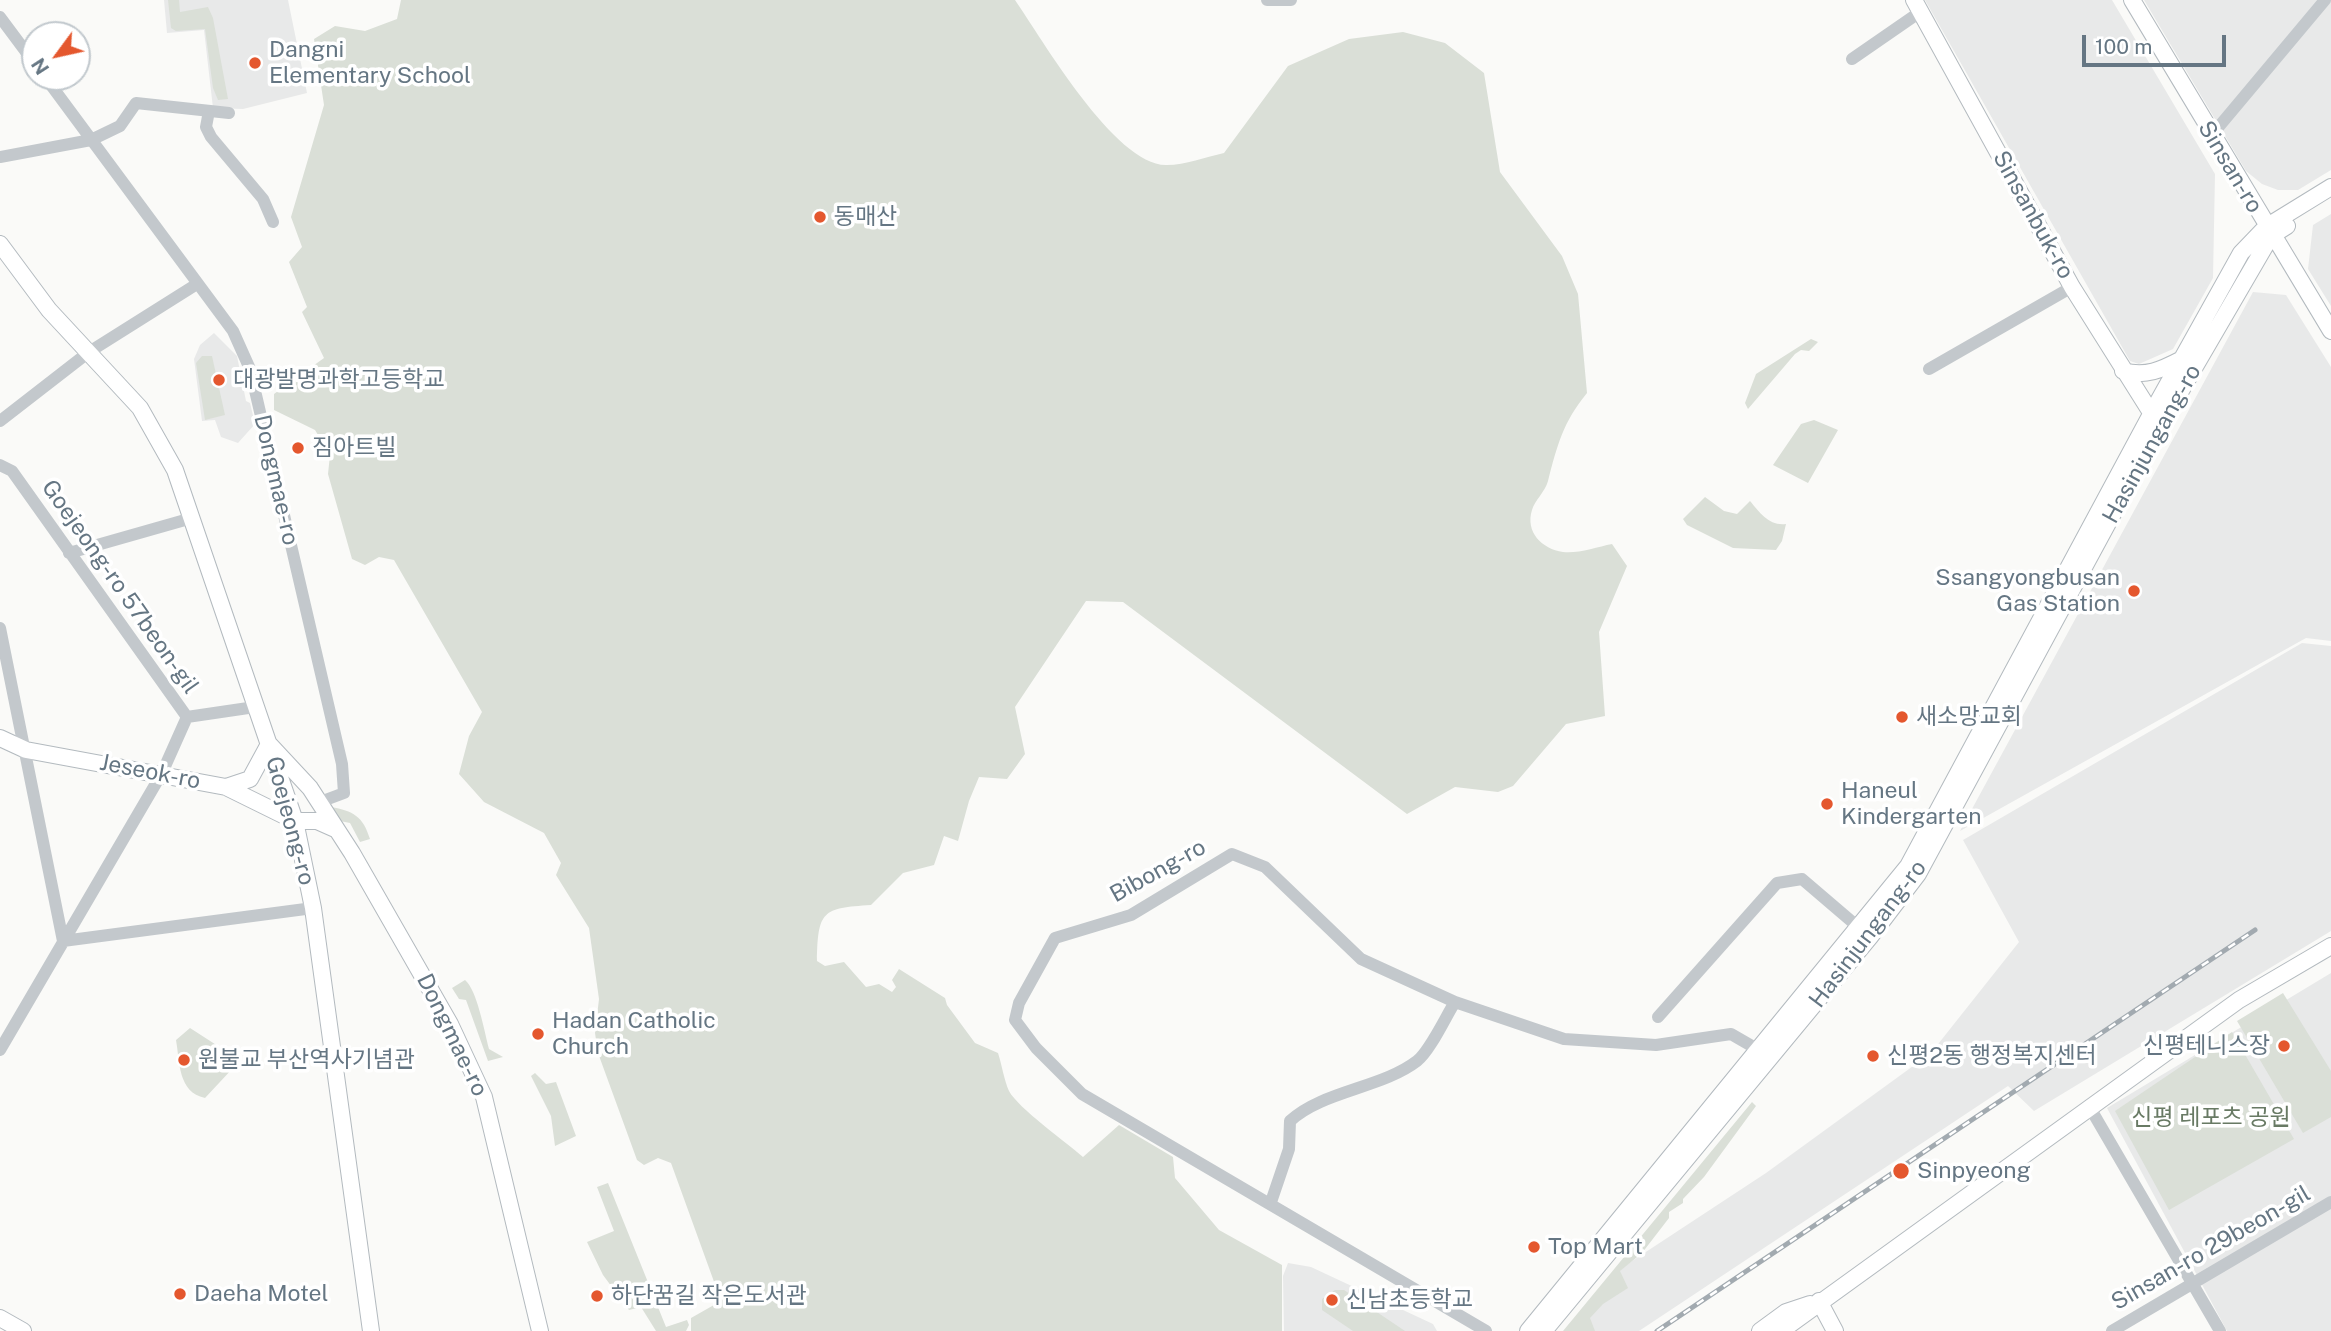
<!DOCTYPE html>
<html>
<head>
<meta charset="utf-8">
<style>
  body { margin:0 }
  #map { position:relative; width:2331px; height:1331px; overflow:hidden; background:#fafaf8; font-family:"Public Sans",sans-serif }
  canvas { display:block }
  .north { position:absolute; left:21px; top:21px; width:70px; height:70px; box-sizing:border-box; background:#fff; border:2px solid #c1c8cd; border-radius:50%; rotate:237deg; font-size:19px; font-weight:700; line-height:28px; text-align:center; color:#657683 }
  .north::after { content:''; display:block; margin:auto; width:24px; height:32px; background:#e4572e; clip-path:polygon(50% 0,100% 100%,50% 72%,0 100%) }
  .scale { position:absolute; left:2082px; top:35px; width:144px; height:32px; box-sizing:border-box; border:4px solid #657683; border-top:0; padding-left:9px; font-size:21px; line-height:24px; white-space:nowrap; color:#657683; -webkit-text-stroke:5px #fff; paint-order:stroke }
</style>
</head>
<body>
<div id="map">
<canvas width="2331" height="1331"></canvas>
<div class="north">N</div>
<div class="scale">100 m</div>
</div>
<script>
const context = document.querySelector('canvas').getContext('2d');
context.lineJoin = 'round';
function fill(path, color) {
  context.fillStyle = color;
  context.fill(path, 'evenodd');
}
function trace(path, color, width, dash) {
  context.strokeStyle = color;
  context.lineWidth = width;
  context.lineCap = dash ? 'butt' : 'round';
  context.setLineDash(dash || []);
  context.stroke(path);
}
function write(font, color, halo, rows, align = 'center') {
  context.font = font + ' "Public Sans","Noto Sans KR",sans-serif';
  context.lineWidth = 7;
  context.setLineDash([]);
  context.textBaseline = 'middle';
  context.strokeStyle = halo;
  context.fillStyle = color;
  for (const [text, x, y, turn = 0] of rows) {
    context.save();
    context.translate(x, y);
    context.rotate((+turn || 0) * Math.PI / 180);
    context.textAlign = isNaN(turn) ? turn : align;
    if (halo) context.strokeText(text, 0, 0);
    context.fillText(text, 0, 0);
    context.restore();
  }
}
fill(new Path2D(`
  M164 0H288L307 93 243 109 213 108 204 30 167 33Z
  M1925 0H2112L2215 174 2213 278 2173 349 2139 364 2130 361Z
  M2144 0H2331V170L2298 190H2278L2262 184 2246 171Z
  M2331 214V306L2308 269 2313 225Z
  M2253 292 2286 295 2331 367V641L2306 638 1960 831Z
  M214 333 237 356 246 401 250 403 255 424 238 443 221 437 215 420 202 421 194 359 200 345Z
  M2302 643 2331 646V931L2034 1111 2008 1086 1639 1331H1565L1623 1267 1766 1173 1931 1053 2019 942 1963 840Z
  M2331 973V1331H2227L2107 1108Z
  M1288 1263 1311 1267 1433 1324 1437 1331H1284L1283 1276Z`), '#e8e9e9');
fill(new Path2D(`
  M168 0H179L180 12 208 7 213 18 228 99 218 100 213 88 205 29 176 31 171 28Z
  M401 0H1015C1042 39 1116 167 1167 165 1185 165 1206 157 1224 153L1288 66 1349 39 1403 32 1445 43 1484 73 1500 172 1562 256 1578 294 1587 393C1563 422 1557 446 1548 481 1545 492 1535 500 1532 510 1525 532 1542 549 1563 552 1577 554 1597 547 1612 544L1627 566 1599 632 1605 716 1566 724 1513 786 1498 792 1455 787 1407 814 1123 602 1086 601 1015 707 1025 754 1007 779 979 777 969 801 958 841 944 836 934 865 903 873 871 905C822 908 818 911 817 961L825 966 844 962 866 987 879 984 892 992 896 987 892 980 899 969 945 998 947 1005 975 1043 998 1053C1002 1065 1004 1080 1009 1091 1018 1108 1066 1142 1083 1157L1119 1125 1173 1157 1175 1178 1219 1230 1282 1265V1331H691V1318L721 1301 671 1163 658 1158 644 1165 637 1160 598 1053 595 1033 599 999 589 928 556 875 561 863 544 833 484 802 459 774 469 736 482 712 394 560 379 557 365 565 352 559 328 474 330 455 315 430 274 410V394L324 358 302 312 307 307 289 262 302 247 291 217 324 105 314 39 335 26 365 31 397 19Z
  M1811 339 1818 342 1809 351 1801 350 1795 354 1748 409 1745 403 1756 374Z
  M202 356H212L225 415 205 420 196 363Z
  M1814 420 1838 430 1808 483 1773 465 1801 424Z
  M1705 497 1724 511 1737 514 1750 501C1760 513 1769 526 1786 524L1782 541 1776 550 1733 548 1687 525 1683 519Z
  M331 807C353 811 363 816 370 839L360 842 350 823 340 821Z
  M465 980C477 990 484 1030 489 1049L503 1057 488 1061 466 1000 459 999 452 988Z
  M2283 993 2331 1071V1117L2303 1133 2237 1021Z
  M190 1028 221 1048 233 1068 205 1098C178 1092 180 1063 176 1040Z
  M2232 1032 2294 1139 2169 1210 2115 1111Z
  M535 1073 546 1084 556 1082 576 1136 555 1146 551 1116 531 1076Z
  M1752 1102 1756 1106 1704 1177 1683 1199V1203L1669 1212V1218L1642 1253 1620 1271 1628 1288 1603 1304 1590 1318 1595 1331H1563Z
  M608 1183 666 1327 687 1320 689 1325 686 1331H656L641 1307 629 1310 603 1275 587 1242 614 1231 597 1187Z
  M1335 1290H1344L1405 1331H1353L1322 1310V1299Z`), '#dadfd7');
const secondary = new Path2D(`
  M1914 0 2072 287 2155 419
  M2132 0 2331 331
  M0 244 49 310 140 408 175 470 295 821 313 908 371 1331
  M2123 371C2146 377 2161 370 2182 359
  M0 738 26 750 226 787 295 821H317L335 829
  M226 787 250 779 269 744 310 788 352 853 450 1024 484 1097 540 1331
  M1819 1301 1835 1331
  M0 1318 23 1331
  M1528 1331 1908 866 2150 416 2241 253 2266 227 2331 187
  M1544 1331 1870 937 1918 874 2161 425 2271 236 2287 226
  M1760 1331 1786 1312 1810 1304
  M1781 1331 2239 1000 2331 946`);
trace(secondary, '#b3babf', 18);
trace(new Path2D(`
  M1267 0H1291
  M0 17 35 64
  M1852 59 1920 12
  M45 77 233 331 250 369 342 764 344 793 320 802
  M209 111 206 127 211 137 263 199 273 222
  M2211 136 2325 0
  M0 157 91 140 120 126 136 103 229 113
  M1929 369 2072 287
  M0 421 89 352 197 284
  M0 465 12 471 187 717 255 707
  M69 553 192 518
  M0 628 63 941 313 908
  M1658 1017 1777 883 1802 879 1864 932
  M0 1050 162 773 187 717
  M2089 1106 2220 1331
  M1271 1202 1289 1149 1290 1121C1322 1091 1382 1088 1417 1061 1430 1051 1446 1016 1455 1002
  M1486 1331 1082 1094 1036 1048 1015 1020 1019 1003 1055 938 1131 915 1232 854 1265 867 1361 959 1455 1002 1564 1039 1656 1045 1731 1034 1757 1049
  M2112 1331 2331 1202`), '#c3c8cc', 12);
trace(secondary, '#fff', 16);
const rail = new Path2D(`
  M1657 1331 2255 930`);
trace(rail, '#a2aab0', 5);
trace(rail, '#fff', 2.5, [8]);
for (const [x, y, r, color] of [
  [255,63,7,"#e4572e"],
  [820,217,7,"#e4572e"],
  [219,380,7,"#e4572e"],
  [298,448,7,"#e4572e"],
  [2134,591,7,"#e4572e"],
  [1902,717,7,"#e4572e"],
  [1827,804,7,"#e4572e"],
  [538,1034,7,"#e4572e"],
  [2284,1046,7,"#e4572e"],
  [1873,1056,7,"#e4572e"],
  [184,1060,7,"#e4572e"],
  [1901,1171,9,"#e4572e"],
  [1534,1247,7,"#e4572e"],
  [180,1294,7,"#e4572e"],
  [597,1296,7,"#e4572e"],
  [1332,1300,7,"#e4572e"]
]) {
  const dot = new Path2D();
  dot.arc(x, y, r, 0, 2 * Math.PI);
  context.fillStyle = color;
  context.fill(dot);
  trace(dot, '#fff', 2.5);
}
write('23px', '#657683', '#fff', [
  ["Dangni",269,50],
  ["Elementary School",269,76],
  ["동매산",834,217],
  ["대광발명과학고등학교",233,380],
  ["짐아트빌",312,448],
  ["Ssangyongbusan",2120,578,"right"],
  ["Gas Station",2120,604,"right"],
  ["새소망교회",1916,717],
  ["Haneul",1841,791],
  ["Kindergarten",1841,817],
  ["Hadan Catholic",552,1021],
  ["Church",552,1047],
  ["신평테니스장",2270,1046,"right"],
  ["신평2동 행정복지센터",1887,1056],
  ["원불교 부산역사기념관",198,1060],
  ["Sinpyeong",1917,1171],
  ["Top Mart",1548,1247],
  ["Daeha Motel",194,1294],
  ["하단꿈길 작은도서관",611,1296],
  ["신남초등학교",1346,1300]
], 'left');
write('23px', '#657683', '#fff', [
  ["Sinsan-ro",2230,167,59],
  ["Sinsanbuk-ro",2033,215,61],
  ["Hasinjungang-ro",2152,444,-61],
  ["Dongmae-ro",276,480,77],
  ["Goejeong-ro 57beon-gil",120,587,55],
  ["Jeseok-ro",150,772,11],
  ["Goejeong-ro",290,821,75],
  ["Bibong-ro",1158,871,-29],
  ["Hasinjungang-ro",1868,934,-53],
  ["Dongmae-ro",452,1035,64],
  ["Sinsan-ro 29beon-gil",2211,1248,-30]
]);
write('23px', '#687a64', '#fff', [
  ["신평 레포츠 공원",2211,1118]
]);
</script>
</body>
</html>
